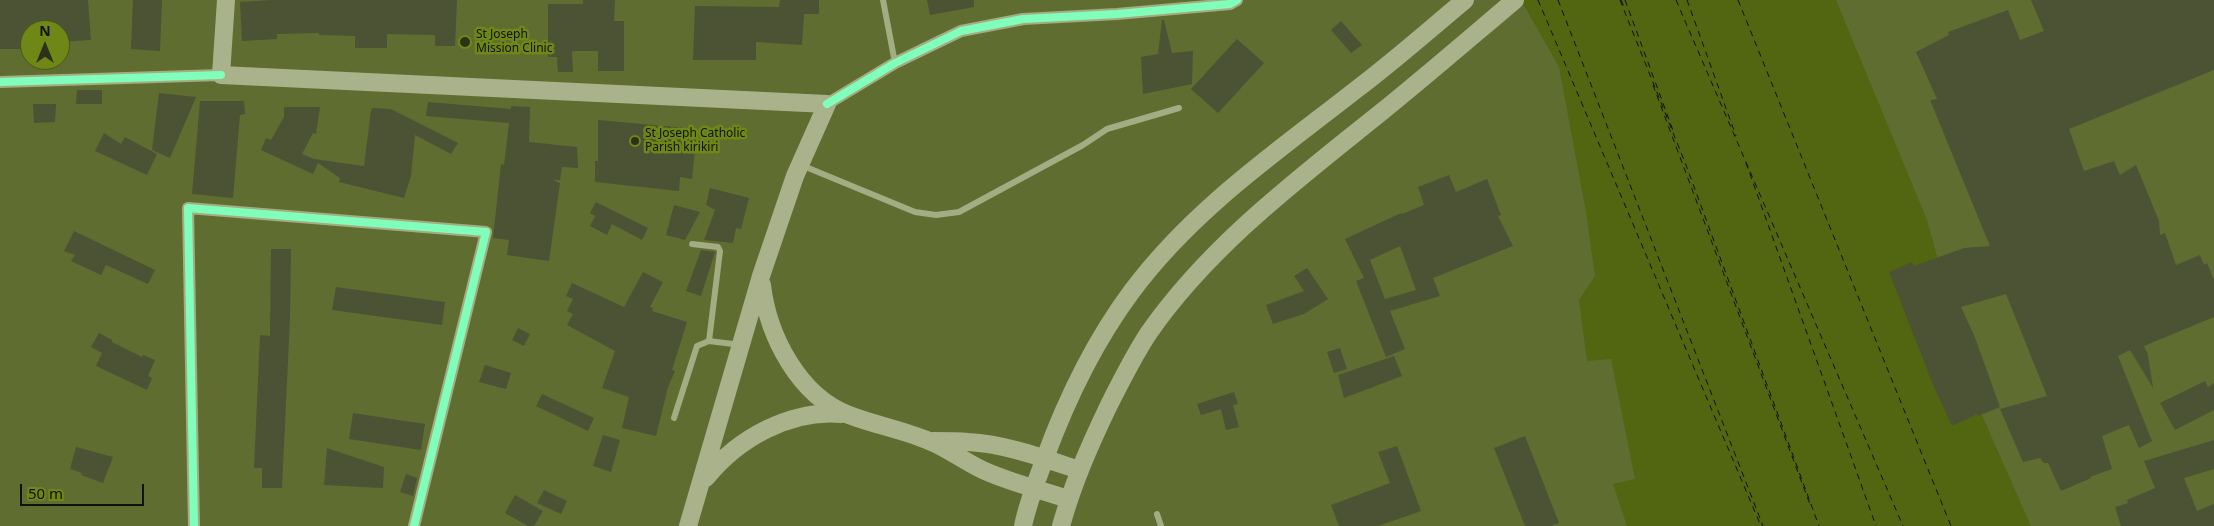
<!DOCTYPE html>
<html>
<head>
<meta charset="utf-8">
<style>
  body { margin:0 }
  #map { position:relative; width:2214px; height:526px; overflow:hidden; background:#606d30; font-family:"Noto Sans",sans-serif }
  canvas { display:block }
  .north { position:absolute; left:20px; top:20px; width:50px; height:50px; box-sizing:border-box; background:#6f8716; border:1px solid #495814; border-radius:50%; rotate:0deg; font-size:14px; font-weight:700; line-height:20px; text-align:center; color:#111 }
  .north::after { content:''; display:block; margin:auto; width:18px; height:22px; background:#2d311c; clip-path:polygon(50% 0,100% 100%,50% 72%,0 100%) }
  .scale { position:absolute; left:20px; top:484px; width:124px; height:22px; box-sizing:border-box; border:2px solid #111; border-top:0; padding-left:6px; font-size:15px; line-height:18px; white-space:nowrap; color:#111; -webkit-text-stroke:4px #6f8716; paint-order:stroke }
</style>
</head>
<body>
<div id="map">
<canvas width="2214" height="526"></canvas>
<div class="north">N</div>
<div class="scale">50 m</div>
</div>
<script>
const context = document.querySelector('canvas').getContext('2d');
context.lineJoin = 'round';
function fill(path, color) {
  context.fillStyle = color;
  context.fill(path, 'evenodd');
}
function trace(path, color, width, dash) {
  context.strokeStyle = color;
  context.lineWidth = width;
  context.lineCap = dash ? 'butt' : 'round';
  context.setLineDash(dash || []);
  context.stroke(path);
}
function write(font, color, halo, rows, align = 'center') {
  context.font = font + ' "Noto Sans",sans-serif';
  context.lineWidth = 5;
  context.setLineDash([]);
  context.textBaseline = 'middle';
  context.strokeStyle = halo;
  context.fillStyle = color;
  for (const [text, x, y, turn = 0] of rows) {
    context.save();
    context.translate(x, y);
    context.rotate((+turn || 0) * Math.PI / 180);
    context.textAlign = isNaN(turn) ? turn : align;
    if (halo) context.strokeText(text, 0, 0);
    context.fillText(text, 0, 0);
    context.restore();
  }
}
fill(new Path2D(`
  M1521 0H1836L1927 220 1981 413 2031 526H1627L1613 484 1635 479 1611 359 1587 361 1579 300 1595 276 1586 212 1559 67Z`), '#526511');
trace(new Path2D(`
  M1538 0 1761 526
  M1558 0 1763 526
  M1620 0 1686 165 1819 526
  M1621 0 1625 9
  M1625 0 1674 133
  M1676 0 1903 526
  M1687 0 1736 136
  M1738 0 1951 526
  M1653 85 1811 507
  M1746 163 1876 526`), '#111', 1, [6, 5]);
fill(new Path2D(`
  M0 0H88L91 40 60 42V30H30V49H0Z
  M133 0H162L160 51 131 49Z
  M272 0H457L455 46H435V35L387 34V48H355V36L319 35V33L277 34V39L242 41 240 2Z
  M583 0H615L614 21H624V71H598V51H572L573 72H558L557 57H548V4H583Z
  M780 0H819V14H804L802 45 756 42V60H693L695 6 779 7Z
  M927 0H974V7L930 15Z
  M2031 0H2214V70L2069 129 2084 171 2114 161 2120 175 2136 165 2159 221 2160 235 2165 233 2176 265 2200 255 2204 265 2207 263 2214 280V317L2144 346 2148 355 2153 388 2130 350 2118 356 2152 441 2139 448 2129 425 2102 436 2112 469 2090 477 2091 478 2061 491 2048 463H2044L2040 458 2023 462 2000 409 2047 396 2006 294 1961 307 1974 335 2000 407 1978 416 1977 414 1952 426 1934 387 1889 272 1912 262 1914 266 1964 248 1990 246 1930 100 1937 99 1916 52 1949 35 1948 32 2008 10 2020 40 2044 31Z
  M1162 20H1164L1172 53 1193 51 1192 84 1143 94 1141 57 1158 54Z
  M1341 21 1362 45 1351 53 1331 30Z
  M1237 39 1264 63 1218 113 1191 89Z
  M77 90H102V104H76Z
  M159 93 196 97 170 158 152 150Z
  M200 101H244L245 114 240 115 233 198 192 194Z
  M428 102 511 109V106L530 107 529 142 577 147 578 168 562 167 560 180H553L560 183 549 261 507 255 509 240 493 238 501 164 504 165 509 123 426 116Z
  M33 104H56L55 122 34 123Z
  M284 107H320L316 134 313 133 302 154 314 159 364 166 371 110 373 108 391 109 458 143 451 154 415 135 411 176 404 198 339 182 340 178 318 163 313 174 261 150 266 138 271 140 284 117Z
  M598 120 697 129 692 179 680 177 679 191 595 182V161H598Z
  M104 133 121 144 125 137 157 154 147 175 95 151Z
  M1449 175 1456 192 1487 179 1501 215 1498 216 1513 246 1433 278 1440 296 1390 311 1405 349 1386 357 1356 281 1364 278 1345 239 1401 213 1402 214 1424 205 1418 187ZM1400 246 1416 290 1385 299 1370 260Z
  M710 188 749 198 741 229 736 228 733 243 704 240 715 210 706 205Z
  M596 202 648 228 642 240 612 224 607 235 590 226 595 216 590 213Z
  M674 205 700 212 685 240 666 235Z
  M74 231 155 270 148 284 106 265 101 275 71 261 75 255 64 251Z
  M271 249H291L290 318 282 488H262V468H254L260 335 270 336Z
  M701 250 715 252 701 296 686 291Z
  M1307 268 1328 299 1304 314 1273 324 1266 305 1304 291 1294 276Z
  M643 272 663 282 650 307 653 308 652 311 687 322 672 370 675 371 668 387 656 436 622 428 629 397 602 388 615 351 567 325 573 314 567 311 573 299 566 296 572 283 624 307Z
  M336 287 445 302 442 325 332 310Z
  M518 328 530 334 524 346 512 340Z
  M99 333 112 340V342L142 357 143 355 155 360 148 376 152 378 147 390 96 366 102 353 91 347Z
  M1340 348 1347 369 1334 373 1327 352Z
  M1394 356 1402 376 1344 398 1338 375Z
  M485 365 511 373 506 389 479 382Z
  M2205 381 2208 387 2214 383V410L2175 430 2160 403Z
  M1234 392 1238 404 1233 405 1239 427 1226 430 1221 409 1201 415 1197 404Z
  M542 394 594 418 588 431 536 406Z
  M353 413 425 424 421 450 349 439Z
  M603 435 620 440 611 472 593 466Z
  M1525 436 1559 523 1551 526H1525L1494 448Z
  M2214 440V469L2184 478 2197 511 2214 504V526H2121L2115 507 2128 503 2127 500 2155 488 2144 461Z
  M1397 446 1421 511 1378 526H1339L1331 505 1390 483 1378 452Z
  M76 447 113 457 103 483 81 475 82 473 70 469Z
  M327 448 384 467 383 488 324 485Z
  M406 474 417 478 413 496 400 492Z
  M544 490 567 501 561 514 537 503Z
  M515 495 543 511 534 526H528L505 513Z`), '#4c5234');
trace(new Path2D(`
  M883 0 895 63
  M801 165 915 212 936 215 959 212 1083 145 1107 129 1179 108
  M692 244 718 247 720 251 709 341
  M674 418 697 346 709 341 741 345
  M1157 514 1161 526`), '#a4ac83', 6);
trace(new Path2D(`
  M0 82 221 75
  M827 104 895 63 961 31 1023 19 1117 14 1230 4 1237 0
  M194 526 188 208 486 232 414 526`), '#a4ac83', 12);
trace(new Path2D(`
  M226 0 221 75 827 104 795 176 761 276 688 526
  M762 285C768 336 799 396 849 415 875 425 903 430 929 441 948 448 966 463 985 471 1012 483 1041 490 1068 499
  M933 441C945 441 957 441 968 442 1006 444 1043 458 1079 470
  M706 478C738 438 791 409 842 414
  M1023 526C1028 502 1037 480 1045 458 1067 398 1094 342 1132 291 1193 209 1278 151 1357 89 1394 61 1429 30 1465 0
  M1061 526C1073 483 1089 447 1108 407 1120 383 1133 357 1148 334 1209 246 1297 180 1379 114 1425 77 1470 38 1515 0`), '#aab28b', 18);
trace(new Path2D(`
  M0 82 221 75
  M827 104 895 63 961 31 1023 19 1117 14 1230 4 1237 0
  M194 526 188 208 486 232 414 526`), '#80ffba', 8);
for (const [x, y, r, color] of [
  [465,42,6,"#2d311c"],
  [635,141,5,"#2d311c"]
]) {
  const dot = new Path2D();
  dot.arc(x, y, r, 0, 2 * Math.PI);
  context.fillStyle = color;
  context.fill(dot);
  trace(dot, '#6f8716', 2);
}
write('12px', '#111', '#6f8716', [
  ["St Joseph",476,35],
  ["Mission Clinic",476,49],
  ["St Joseph Catholic",645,134],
  ["Parish kirikiri",645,148]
], 'left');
</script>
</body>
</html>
